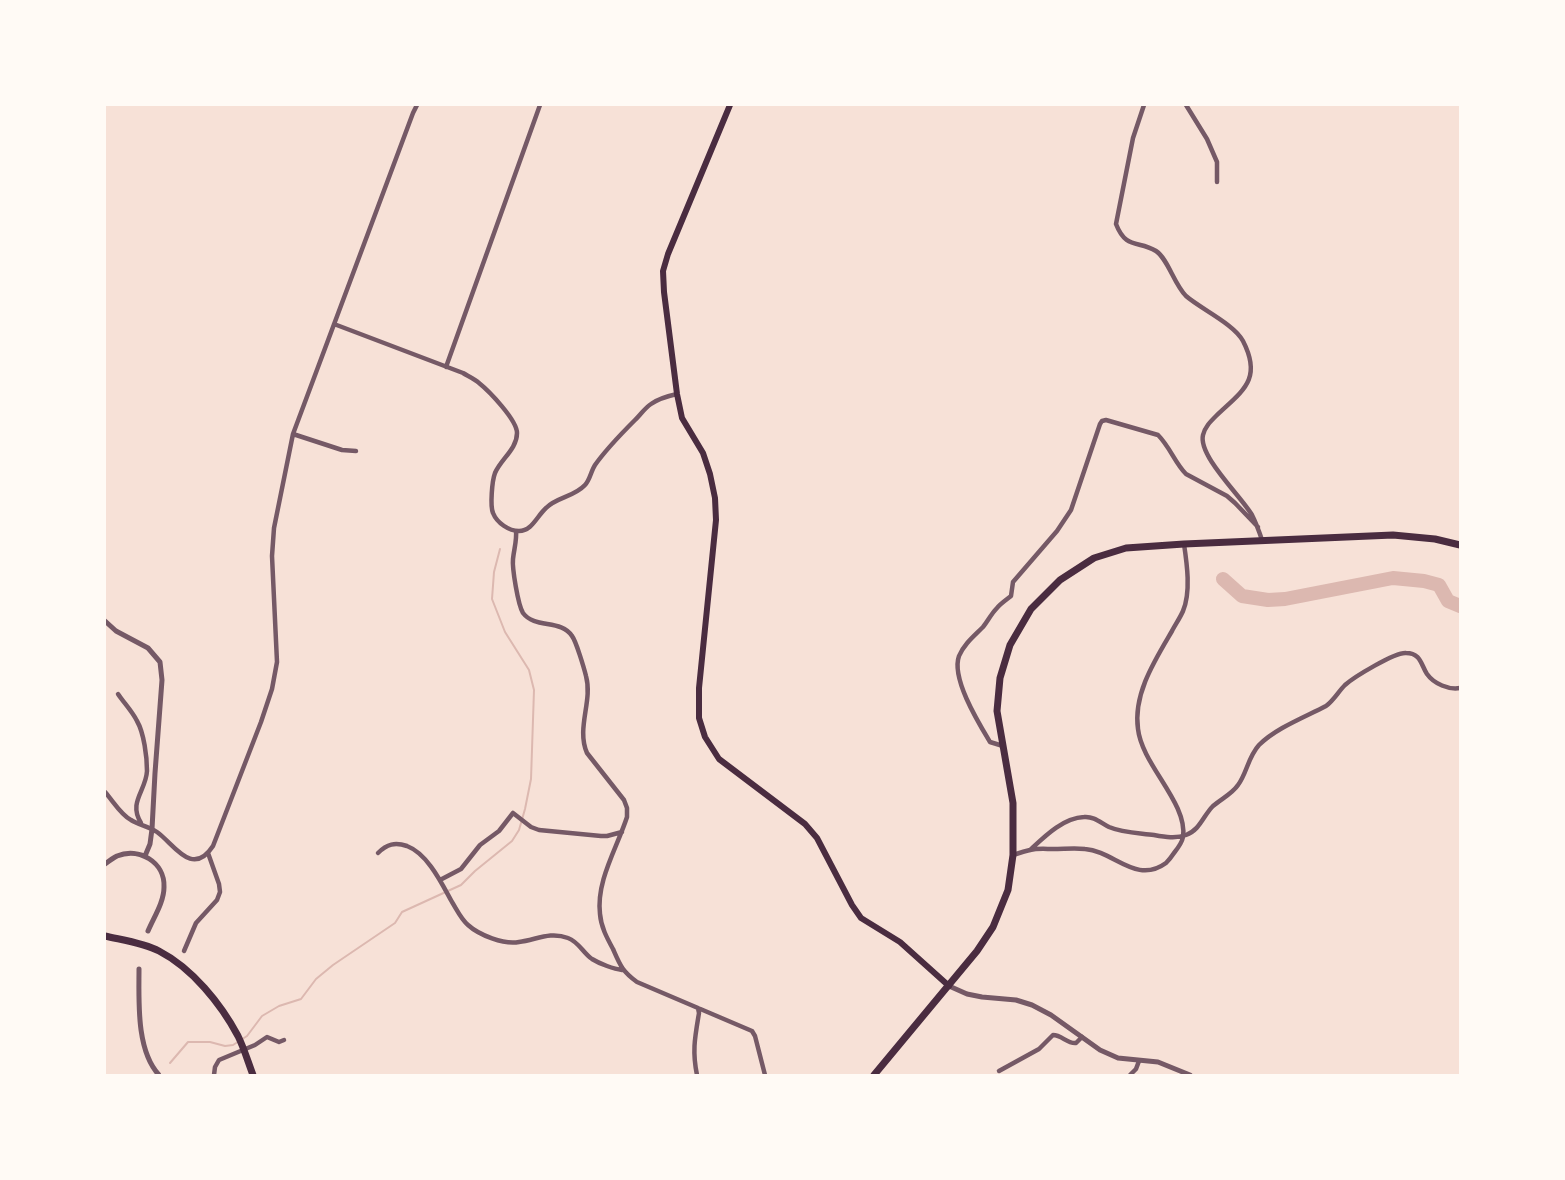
<!DOCTYPE html>
<html>
<head>
<meta charset="utf-8">
<style>
  body { margin:0 }
  #map { position:relative; width:1565px; height:1180px; overflow:hidden; background:#f7e1d7; font-family:Georgia,serif }
  canvas { display:block }
  .frame { position:absolute; inset:0; border:106px solid #fffaf5; pointer-events:none }
</style>
</head>
<body>
<div id="map">
<canvas width="1565" height="1180"></canvas>
<div class="frame"></div>
</div>
<script>
const context = document.querySelector('canvas').getContext('2d');
context.lineJoin = 'round';
function trace(path, color, width, dash) {
  context.strokeStyle = color;
  context.lineWidth = width;
  context.lineCap = dash ? 'butt' : 'round';
  context.setLineDash(dash || []);
  context.stroke(path);
}
trace(new Path2D(`
  M170 1063 188 1042H210L225 1046 233 1045 247 1036 262 1016 279 1006 301 999 316 979 333 965 395 923 402 912 461 885 475 871 512 841 519 830 525 809 531 779 534 690 529 670 505 632 492 599 494 572 500 549`), '#dcb8b0', 2);
trace(new Path2D(`
  M1223 579 1242 596 1268 600 1285 599 1393 578 1424 581 1439 585 1448 601 1460 606`), '#dcb8b0', 14);
trace(new Path2D(`
  M1144 105 1133 138 1116 224C1126 250 1139 240 1156 251 1168 259 1174 284 1186 296 1201 309 1234 324 1243 341 1263 380 1242 391 1216 416 1210 422 1205 427 1203 435 1198 456 1241 496 1252 515 1256 523 1259 531 1262 540
  M1186 105 1207 139 1217 162V182
  M334 324 463 373C468 376 475 379 479 383 489 391 517 420 517 433 517 449 501 459 495 473 492 481 490 506 493 513 497 523 509 531 519 531 532 531 537 516 546 508 557 497 574 497 585 485 590 480 591 471 595 465 607 448 620 435 635 420 640 415 645 408 651 404 658 399 668 396 677 394
  M446 367 540 105
  M293 434 342 450 356 451
  M516 531C517 540 514 549 513 559 512 568 518 605 523 613 535 629 561 619 572 636 576 641 584 668 586 676 593 701 576 728 587 753L624 800 627 808V817C617 848 596 881 600 914 601 927 607 938 613 949 620 965 622 971 637 982L752 1031 755 1036 765 1075
  M118 694C124 703 132 711 137 721 144 733 147 757 147 771 146 791 128 802 141 823
  M1003 746 990 742C978 722 951 678 959 656 964 644 974 636 983 627 988 621 991 614 997 608 1000 604 1006 600 1011 596L1013 582 1057 531 1071 510 1100 424 1102 421 1106 420 1158 435C1170 447 1175 463 1186 474L1227 496 1235 503 1258 527
  M105 792C113 801 121 815 131 820 139 825 148 826 157 832 174 844 192 878 213 846L261 722 272 689 277 662 272 556 274 528 293 434 413 113 417 105
  M1030 850C1045 836 1063 818 1084 817 1094 816 1101 823 1109 827 1123 833 1140 833 1154 835 1165 837 1176 839 1186 835 1200 830 1203 816 1213 806 1221 799 1232 794 1238 785 1247 773 1248 757 1259 745 1276 728 1305 717 1326 706 1334 700 1338 692 1345 685 1354 677 1395 652 1406 653 1421 653 1421 665 1427 674 1434 684 1449 690 1460 688
  M378 853C387 844 395 842 407 846 428 854 442 884 452 902 457 910 461 919 468 925 479 935 504 945 519 942 536 940 550 931 568 938 579 942 583 953 592 959 600 964 614 969 622 970
  M1013 855C1019 853 1025 851 1030 850 1038 848 1046 849 1053 849 1064 849 1075 848 1085 849 1114 851 1136 885 1166 863 1169 860 1172 856 1174 853 1178 848 1182 843 1183 837 1188 803 1142 765 1138 729 1133 694 1155 660 1172 631 1175 625 1180 618 1183 611 1191 592 1187 564 1184 544
  M440 880 461 869 480 845 499 831 513 813 531 827 539 830 601 836H607L622 832
  M184 951 196 923 217 900 220 892 219 884 208 853
  M999 1071 1039 1049 1053 1035C1062 1035 1067 1044 1076 1043L1082 1037
  M214 1075 215 1067 219 1060 255 1045 267 1037 279 1042 284 1040
  M697 1075C692 1051 695 1037 699 1013L698 1008
  M1130 1075 1136 1069 1139 1061`), '#755966', 4.5);
trace(new Path2D(`
  M105 621 116 631 148 648 160 662 162 680 155 773 152 829 150 844 145 856
  M105 864C109 861 113 858 117 856 139 847 165 862 164 887 164 902 154 917 148 931
  M139 969C139 1001 136 1050 159 1075
  M949 986 967 994 982 997 1016 1000 1032 1005 1051 1015 1100 1050 1118 1058 1158 1062 1190 1075`), '#755966', 5);
trace(new Path2D(`
  M730 105 668 254 663 271 664 292 677 394 682 418 703 453 710 474 715 498 716 520 699 688V718L705 737 719 759 805 824 817 838 852 905 861 918 900 942 949 986`), '#4a2c40', 6);
trace(new Path2D(`
  M874 1075 977 951 993 927 1008 890 1013 855V803L997 711 1000 678 1010 645 1031 609 1060 580 1094 558 1126 548 1184 544 1393 535 1435 539 1460 545`), '#4a2c40', 7);
trace(new Path2D(`
  M105 936C122 940 144 943 159 951 192 968 221 1004 238 1036 244 1048 248 1062 253 1075`), '#4a2c40', 7);
</script>
</body>
</html>
